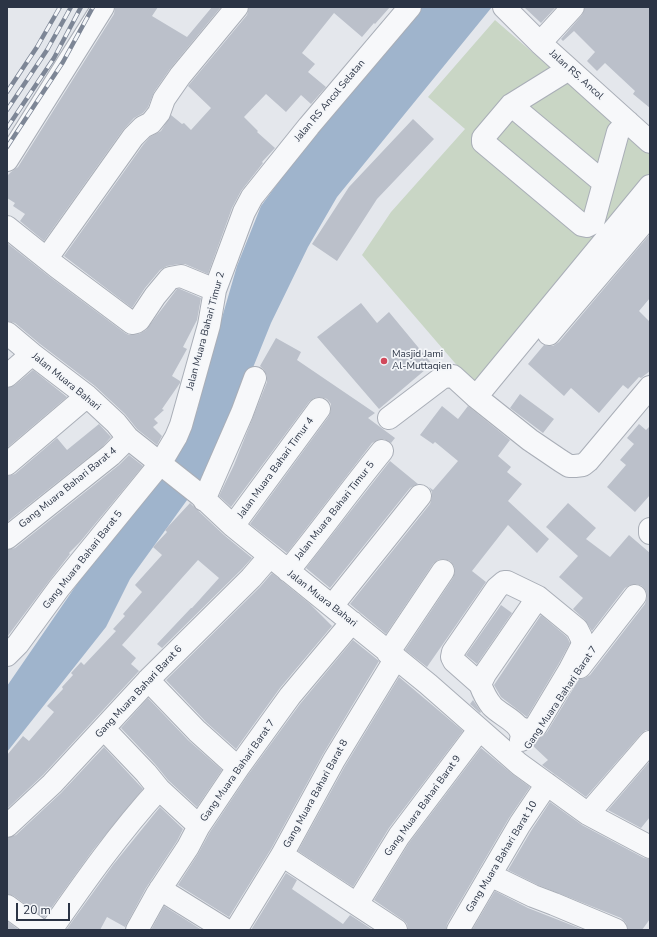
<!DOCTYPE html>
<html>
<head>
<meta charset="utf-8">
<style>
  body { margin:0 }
  #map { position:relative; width:657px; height:937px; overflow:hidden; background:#e4e7ec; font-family:"Nunito Sans",sans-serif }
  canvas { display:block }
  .frame { position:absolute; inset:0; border:8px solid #2b3445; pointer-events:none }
  .scale { position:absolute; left:16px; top:903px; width:54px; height:18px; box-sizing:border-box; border:2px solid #2b3445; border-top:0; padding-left:5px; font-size:12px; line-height:14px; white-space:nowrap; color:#2b3445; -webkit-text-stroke:3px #f4f6f9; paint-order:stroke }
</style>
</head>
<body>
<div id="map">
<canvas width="657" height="937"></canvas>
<div class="frame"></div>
<div class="scale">20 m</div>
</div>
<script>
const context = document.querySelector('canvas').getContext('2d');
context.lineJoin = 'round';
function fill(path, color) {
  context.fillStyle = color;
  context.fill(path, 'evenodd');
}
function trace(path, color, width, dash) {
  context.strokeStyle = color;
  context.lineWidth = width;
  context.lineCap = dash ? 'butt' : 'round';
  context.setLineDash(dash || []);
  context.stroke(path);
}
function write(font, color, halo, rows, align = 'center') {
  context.font = font + ' "Nunito Sans",sans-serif';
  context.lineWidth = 3.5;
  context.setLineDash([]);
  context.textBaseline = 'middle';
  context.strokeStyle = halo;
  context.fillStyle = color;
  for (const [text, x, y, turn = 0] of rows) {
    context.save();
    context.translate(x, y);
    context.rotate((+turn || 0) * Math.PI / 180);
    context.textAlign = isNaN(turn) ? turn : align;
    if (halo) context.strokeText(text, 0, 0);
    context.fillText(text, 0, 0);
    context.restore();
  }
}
fill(new Path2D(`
  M495 20 650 154V178L473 384 362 255 391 212 465 129 428 97Z`), '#c9d6c5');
fill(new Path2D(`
  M421 7H492L337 197 308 247 271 323 212 469 195 489 130 579 106 627 7 752V686L86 571 170 464 197 411 212 352 237 266 261 206 356 77Z`), '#9fb4cc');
fill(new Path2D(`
  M115 7H158L152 16 187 37 212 7H221L170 69 154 92 148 107 143 113 134 118 123 130 44 241 20 221 25 214 13 206 15 203 7 198V176L11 172 18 167 114 14Z
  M249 7H390L375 24 374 23 362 37 334 13 302 53 315 64 308 72 326 87 311 104 301 95 286 112 266 94 244 117 258 131 257 132 275 148 262 162 263 163 241 191 232 208 208 274 185 264H179L167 266 160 270 145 288 132 308 64 256 143 145 150 137 161 131 171 115 182 124 184 123 191 130 211 108 188 86 247 15Z
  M524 7H556L541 23Z
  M585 7H650V108L633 94 635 91 605 63 597 71 587 61 595 52 574 31 563 41 561 39 582 15Z
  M413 119 434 139 377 199 337 261 312 244 349 187Z
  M650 234V298L639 311 650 322V371L641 378 639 377 628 389 623 385 599 413 571 388 564 396 528 364 544 345 553 346 559 342Z
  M7 243 50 277 125 333 129 335 139 334 146 330 177 289H180L201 298 197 320 183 347 187 349 172 376 180 381V383L162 409 164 410 154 419 158 423 153 427 162 436 157 445 137 429 125 414 95 386 40 344 15 323 7 321Z
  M361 303 377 323 389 312 432 364 379 409 317 337Z
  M276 338 301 352 297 360 375 413 368 418 395 438 391 443 384 439 377 440 372 443 287 553 250 524 329 416 331 410V404L327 399 320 397 314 398 309 402 231 507 219 496 234 465 267 382V376L264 370 260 366Z
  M33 370 67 397 7 448V388L15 385Z
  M520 394 554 419 543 433 510 408Z
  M442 406 458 419 468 406 510 440 498 456 511 467 507 472 522 484 508 501 549 539 537 553 508 525 472 571 486 582 427 667 405 650 453 578 455 571 454 566 450 561 443 559 438 560 433 564 386 634 350 604 430 504 432 497V492L429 487 433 490 458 461 435 442 433 444 420 435Z
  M99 424 111 437 103 446 7 522V476L15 474 57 438 67 450Z
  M639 424 646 430 650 426V495L635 512 607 487 626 465 620 460 634 444 627 438Z
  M129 455 143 466 80 542 69 553 70 554 49 581 7 637V550L15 548 119 465Z
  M390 461 418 484 410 488 330 588 306 568Z
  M190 503 224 535 252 558 242 569 162 648 157 644 191 608H192L219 578 198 560 122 645 136 658 131 664 139 671 43 775 7 809V755L23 736 29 741 54 712 47 706 63 689 62 687 73 675 71 673 81 662 84 665 116 631 113 629 125 616 123 614 142 592 135 585 162 555 153 547 167 532 165 530Z
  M568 503 596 528 586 539 610 557 629 535 650 553V730H646L641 734 586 797 542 765 548 760 532 745 533 741 543 736 547 732 579 679 585 678 590 675 645 604 647 597 646 591 642 586 636 584 630 585 625 588 592 631 585 620 573 609 583 598 559 577 578 556 546 527Z
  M272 573 310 604 332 626 280 688 236 749 206 722 166 680 260 587Z
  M501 605 512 613 477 664 466 655Z
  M541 615 567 637 570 643 558 665 527 717 501 697 494 685Z
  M353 640 379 661 323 754 271 849 229 917 178 885 198 854 210 832 248 775 300 704Z
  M399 677 463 731 389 828 353 887 298 851 345 766Z
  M148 698 188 740 222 770 197 807 168 780 155 764 121 728Z
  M473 700 481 712 480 713 470 704Z
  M104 747 143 789 93 850 44 918 14 896 7 894V838L16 835 61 793Z
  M481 748 511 773 530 787 509 818 447 924 446 930H408L407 924 403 920 374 900 409 843Z
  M650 761V817L641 828 608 810Z
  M550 802 582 825 644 858 650 859V919L642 930H628L626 923 621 918 538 885 508 870 531 831Z
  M160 807 183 829 177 841 146 888 125 927 107 917 100 930H66L113 865Z
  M286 873 297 880 292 889 343 924 350 915 373 930H251Z
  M495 891 528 908 584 930H472Z
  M164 906 202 930H151Z
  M7 921 19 930H7Z`), '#bbc0ca');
const minor = new Path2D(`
  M504 7 540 43 650 142
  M540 43 573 7
  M569 69 511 105 483 138V142L582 225 587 226 593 223 618 132 628 122
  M511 105 603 182
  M7 160 103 7
  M7 227 57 267 132 323 136 322 139 320 155 296 170 278 181 276 215 290
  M47 258 133 137 143 127 151 123 159 113 164 99 180 76 237 7
  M7 333 32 354 87 396 116 423 128 438 200 495 233 526 428 684 519 764 588 814 650 847
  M549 334 650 215
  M7 376 32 354
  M476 397 650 186
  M389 418 443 377 453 376 476 397 530 440 561 461 569 466H575L583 465 588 461 650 387
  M7 464 87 396
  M204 500 242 413 255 378
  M233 526 319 409
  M650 529V533
  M7 538 111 455 128 438
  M288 571C320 532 350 490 382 451
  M332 606 420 496
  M388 653 443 571
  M7 655 18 644 59 588 160 464 176 437 181 425 209 325 215 290 244 212 252 197 309 126 410 7
  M580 667 635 596
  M148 680 197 731 238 768
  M480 684 454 661 452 657 453 652 497 588 504 582H507L538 597 577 629 581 637 583 644 569 671 536 726C529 731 526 731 519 727
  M104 729 146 773 159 789
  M521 740C526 724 501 716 492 706 486 699 483 692 480 684L485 674 538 597
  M588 814 650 742
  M7 826 52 784 151 677 251 578 270 556
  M282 855 396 930
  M490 875 533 896 554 904 616 930
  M160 889 226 930
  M357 904 399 836 479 730
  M7 906 40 930
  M51 930C85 881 119 833 159 789L199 826
  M137 930 157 894 188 847 199 826 238 768 290 696 352 622
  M236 930 282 855 334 760 396 658
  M458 930 520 824 547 784`);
trace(minor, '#a9aeb7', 24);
trace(minor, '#f7f8fa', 22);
const rail = new Path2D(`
  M7 92 37 47 60 7
  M7 110 47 50 71 7
  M7 128 54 58 81 7
  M7 147 63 62 93 7`);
trace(rail, '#7d8696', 4.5);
trace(rail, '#f4f6f9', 3, [9]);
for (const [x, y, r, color] of [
  [384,361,4,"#d1495b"]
]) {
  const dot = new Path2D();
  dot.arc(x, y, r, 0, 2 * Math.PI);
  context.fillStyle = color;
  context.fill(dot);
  trace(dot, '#f4f6f9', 1.5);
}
write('10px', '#2b3445', '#f4f6f9', [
  ["Jalan RS. Ancol",576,75,42],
  ["Jalan RS Ancol Selatan",330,101,-50],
  ["Jalan Muara Bahari Timur 2",206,331,-75],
  ["Jalan Muara Bahari",66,382,39],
  ["Jalan Muara Bahari Timur 4",276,468,-54],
  ["Gang Muara Bahari Barat 4",68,488,-39],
  ["Jalan Muara Bahari Timur 5",335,511,-52],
  ["Gang Muara Bahari Barat 5",83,560,-52],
  ["Jalan Muara Bahari",322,599,38],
  ["Gang Muara Bahari Barat 6",139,692,-47],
  ["Gang Muara Bahari Barat 7",561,698,-56],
  ["Gang Muara Bahari Barat 7",238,771,-55],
  ["Gang Muara Bahari Barat 8",316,794,-61],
  ["Gang Muara Bahari Barat 9",423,806,-54],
  ["Gang Muara Bahari Barat 10",502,857,-59]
]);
write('10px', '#2b3445', '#f4f6f9', [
  ["Masjid Jami",392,355],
  ["Al-Muttaqien",392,367]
], 'left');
</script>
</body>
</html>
